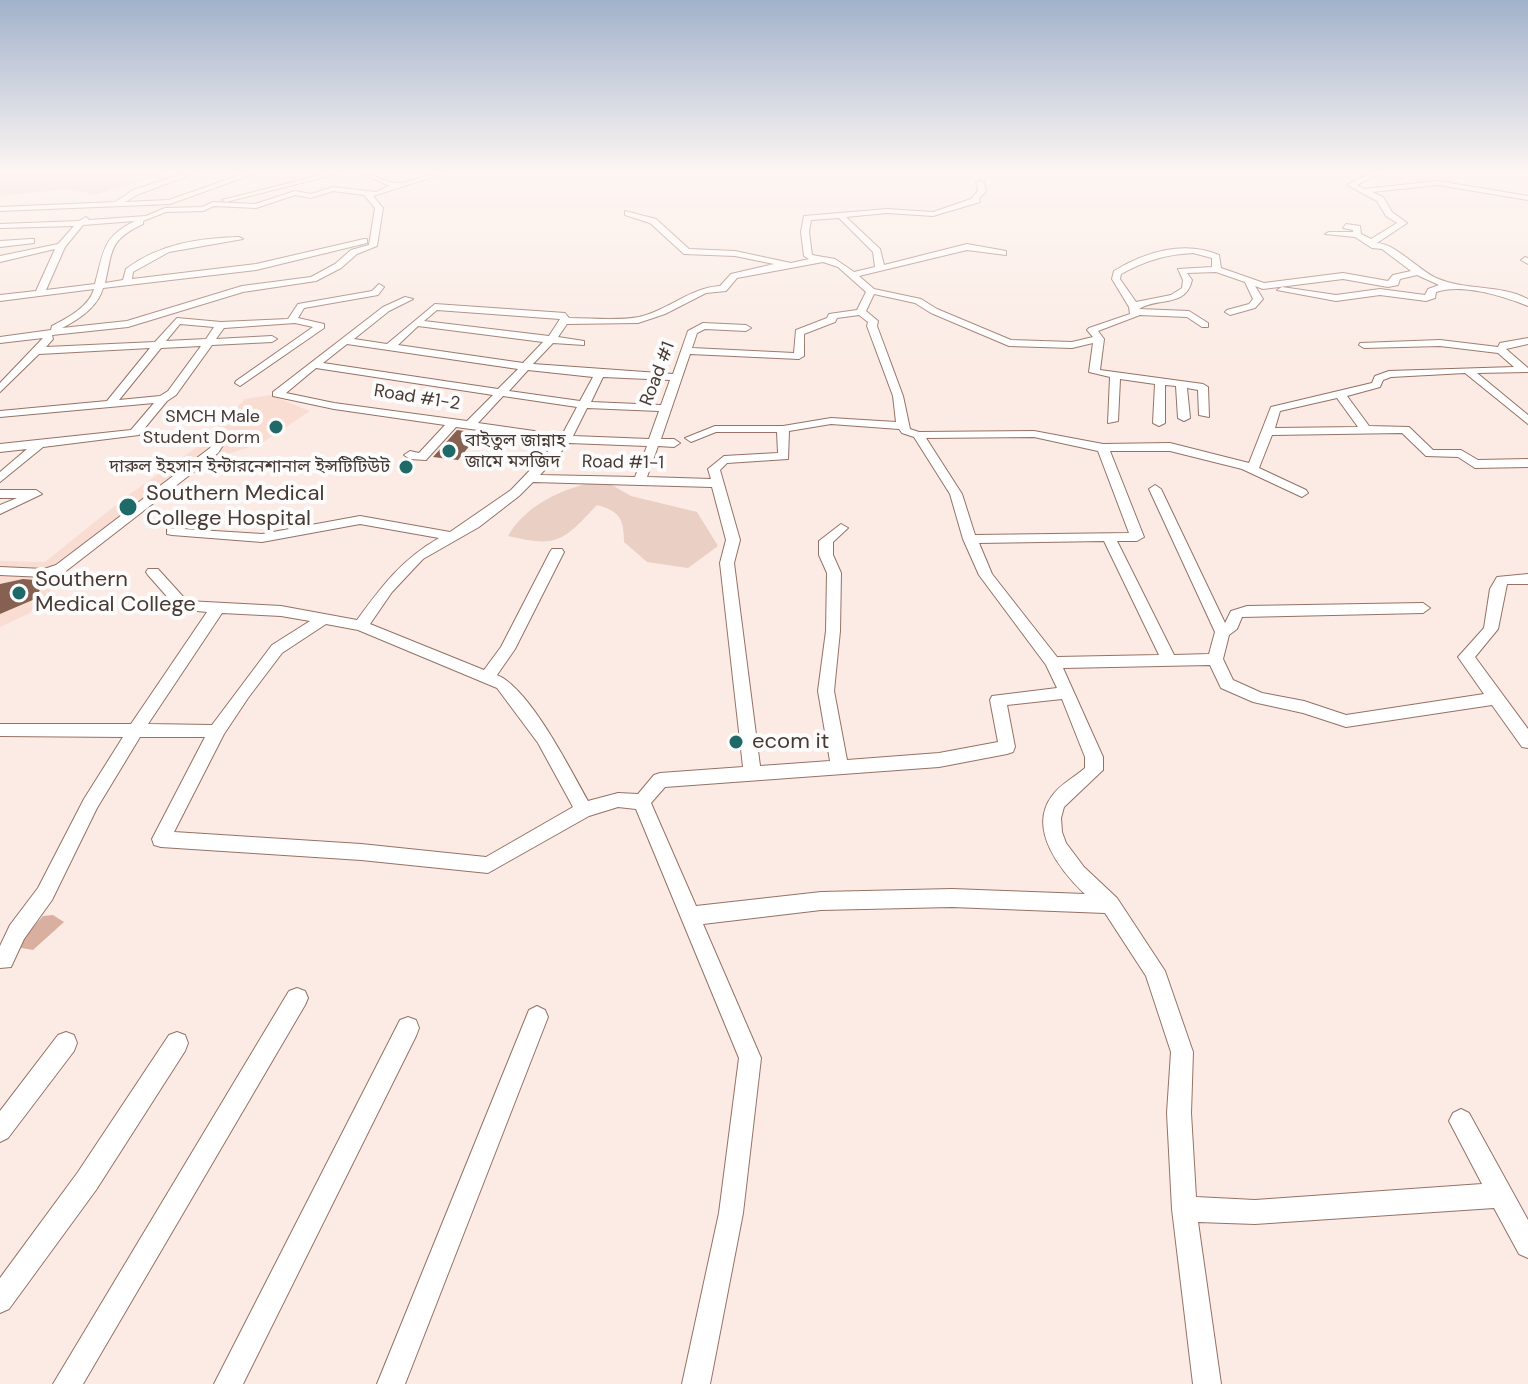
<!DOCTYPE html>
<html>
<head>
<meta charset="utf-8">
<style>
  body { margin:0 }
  canvas { display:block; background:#fbebe4 }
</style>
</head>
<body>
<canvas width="1528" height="1384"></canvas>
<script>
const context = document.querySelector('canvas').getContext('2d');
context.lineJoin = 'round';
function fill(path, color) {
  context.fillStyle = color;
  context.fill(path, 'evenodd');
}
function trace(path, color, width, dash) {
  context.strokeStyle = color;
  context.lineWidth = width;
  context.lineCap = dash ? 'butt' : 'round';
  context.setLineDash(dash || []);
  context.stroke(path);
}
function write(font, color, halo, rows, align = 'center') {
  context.font = font + ' "DM Sans","Noto Sans Bengali",sans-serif';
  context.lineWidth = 8;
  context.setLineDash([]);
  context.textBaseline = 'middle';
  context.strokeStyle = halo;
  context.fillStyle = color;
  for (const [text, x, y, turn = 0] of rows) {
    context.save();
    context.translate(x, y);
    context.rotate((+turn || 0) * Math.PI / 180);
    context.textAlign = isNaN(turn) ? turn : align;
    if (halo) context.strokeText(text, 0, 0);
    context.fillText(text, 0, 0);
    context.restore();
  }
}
fill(new Path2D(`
  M270 395 310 411 262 443 200 463 54 577 51 590 30 613 0 627V561L45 562 127 496 203 443 245 399Z`), '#f9ddd2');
fill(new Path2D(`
  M0 172H171L95 195 68 189 0 196Z
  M586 484 612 485 631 496 697 512 718 546 688 568 647 562 624 542C624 518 619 511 597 505 563 541 558 548 508 536 524 508 555 492 586 484Z`), '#eacfc5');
fill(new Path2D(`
  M53 915 64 922 33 950 16 947 43 916Z`), '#d9b0a0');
fill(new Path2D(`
  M457 430 480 433 458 460 433 457Z
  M23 579 34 580 42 586 35 599 0 614V584Z`), '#866152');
const minor = new Path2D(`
  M188 172H198L139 194 125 202 169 200 249 172H259L170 204 0 211V207L115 202 133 190Z
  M333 172H344L226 202 222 200Z
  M359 172C372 172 383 183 396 183 413 184 430 171 448 172L373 196 383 208 377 246 357 254 341 268 316 281 243 292 128 327 52 335 53 339 46 347 155 342 177 318 221 322 288 319 298 304 372 291 379 284 384 287 378 295 304 308 298 318 324 324V328L240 386 235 383 236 381 313 327 295 323 224 328 216 339 272 336 277 339 272 342 212 345 176 395 167 401 139 435 43 447 0 482V472L27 449 0 452V444L131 430 154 403 0 417V411L107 401 150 348 39 354 0 392V383L43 338 0 343V337L51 330 52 326C67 318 89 307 94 289L0 301V295L36 291 55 249 0 262V256L58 244 74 226 0 228V224L79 221 86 217 89 220 146 216 165 208 202 207 213 202 255 204 295 191 311 194 333 187 376 192 389 186ZM333 191 364 195 375 208 369 245 351 250 335 264 311 277 242 286 127 321 62 328C78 320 98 307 103 288L256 270 367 243V239H364L256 264 132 279 133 272 169 252 243 239 239 237C199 238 159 244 126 269L123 280 105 283C113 249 109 240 143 224V221L166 212 203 211 214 206 256 208 295 195 311 198ZM135 221C102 237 104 251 95 284L46 290 65 247 83 225ZM180 324 214 327 206 339 166 341ZM201 346 168 391 160 396 119 400 161 348Z
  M1373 172H1382L1357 185 1364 189 1438 181 1528 196V200L1438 185 1372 192 1383 197 1392 212 1407 223 1377 243C1394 243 1419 270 1436 278 1466 291 1499 284 1528 299V306C1503 296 1462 283 1436 292L1435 298 1426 301 1380 295 1336 301 1277 290 1282 287 1336 295 1380 289 1425 295 1428 289 1439 285 1417 275 1400 279 1398 285 1388 287 1343 279 1263 289 1255 286 1263 299 1255 308 1230 315 1225 312 1227 310 1249 304 1253 299 1245 282 1216 272 1187 273 1192 280C1186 308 1157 297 1139 309L1189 311 1208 323V327H1202L1187 317 1140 315 1098 331 1104 339 1100 370 1203 384 1208 387 1209 417 1199 415 1198 390 1187 388 1190 418 1184 421 1178 418 1176 386 1165 385V423L1159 426 1153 423 1155 384 1120 379 1118 421 1108 423 1110 377 1089 372 1093 343 1072 348 1009 346 931 313 915 303 874 294 866 311 878 321 877 326 903 396 910 429 919 432 1034 431 1103 444 1170 443 1249 463 1271 407 1372 383 1375 376 1389 371 1514 367 1498 353 1440 346 1364 348 1359 345 1360 343 1440 340 1498 347 1500 343 1528 338V344L1506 349 1528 368V372L1477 373 1528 415V424L1465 373 1391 377 1383 380 1380 387 1347 396 1369 426 1409 427 1433 450H1461L1478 460 1528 459V467L1475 468 1458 457 1426 456 1402 433 1272 435 1259 468 1306 490 1308 493 1302 497 1242 469 1170 451H1110L1144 537 1137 541H1117L1174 655 1209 654 1215 632 1149 489 1155 485 1161 489 1225 623 1231 611 1247 606 1423 603 1430 608 1423 613 1242 617 1237 629 1229 635 1223 659 1233 680 1262 693 1304 701 1346 715 1484 694 1458 657 1484 628 1490 589 1497 577 1528 574V584H1507L1498 629 1475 657 1528 729V748L1522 747 1492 705 1346 727 1303 713 1253 702 1221 688 1210 665 1063 668 1103 757V770L1064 807 1061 818 1062 832 1066 843 1084 867 1117 898 1165 971 1193 1052 1191 1113 1196 1197 1255 1200 1482 1184 1449 1121 1453 1113 1461 1109 1469 1113 1528 1220V1258L1519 1254 1494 1208 1255 1224 1198 1222 1221 1384H1193L1172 1209 1167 1113 1171 1052 1146 976 1105 913 952 907 821 910 703 924 761 1058 743 1213 710 1384H682L719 1213 739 1058 636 809 618 807 589 816 488 873 361 860 161 847 154 845 152 839 205 737H140L97 808 52 900 24 939 11 967 0 968V946L10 925 38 888 84 799 123 737 0 736V724H131L207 612 178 609 148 575 146 572 148 569H158L187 601 281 606 357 620C382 586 402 559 439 538L360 524 262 542 172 535 167 534V528L262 534 360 516 450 532 511 490 558 441 456 427 426 460 410 459 404 455 410 451 419 453 445 425 334 409 273 396V392L383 307 405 297 413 299 389 311 354 339 387 344 435 304 565 313 569 318C591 318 617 321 639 317 669 310 689 288 720 286L731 274 774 264 735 256 684 254 650 223 625 215V211L656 219 689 249 735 251 791 263 809 259 804 256 801 232 804 216 887 209 933 212 971 199 978 191 976 183 980 181 984 183 986 192 979 198 980 202 933 216 887 213 846 217 880 249 884 265 967 244 1006 251V255L967 250 859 276 874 289 921 299 937 309 1011 340 1072 342 1093 337 1087 330 1089 328 1130 314 1129 307 1112 279 1114 271C1145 252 1184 240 1219 255L1221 268 1264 283 1343 273 1388 281 1393 275 1411 271 1382 249 1372 248 1355 237 1325 234 1329 232H1353V230L1343 228 1346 224 1360 226 1361 234 1371 239 1397 223 1386 216 1377 201 1347 185ZM839 218 873 252 875 267 854 272 835 259 812 255 809 232 811 220ZM1193 253 1212 258V267L1178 269 1183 280 1182 288 1171 295 1136 302 1120 279 1121 274C1144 261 1167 254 1193 253ZM823 262 838 267 866 292 857 310 829 314 827 318 796 330 794 353 692 348 697 333 705 329 746 331 751 328 746 325 703 323 688 331 673 374 533 364 553 343 584 345V341L558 337 567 324 638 323 665 314 706 293 726 291 737 278ZM437 310 560 319 549 336 424 321ZM859 315 868 322 867 326 893 396 896 422 831 418 783 426H715L685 438 691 442 716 432H777L778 453 724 456 708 469 711 479 647 477 658 446 674 447 680 443 674 439H661L690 354 799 359 804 356V334L835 322 837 318ZM418 326 543 342 523 363 398 345ZM347 344 518 369 498 389 323 363ZM316 368 493 395 467 421 334 403 286 393ZM528 370 593 377 580 401 509 391ZM603 377 670 380 661 405 591 402ZM503 396 577 407 562 435 478 423ZM1337 398 1358 427 1275 428 1280 411ZM587 408 659 411 649 439 573 436ZM831 424 899 429 902 433 914 437 950 494 963 539 979 575 1046 665 1057 688 992 696 990 700 998 742 939 753 847 760 834 691 840 631 841 573 833 555V542L848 528 841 524 819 541V555L827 573 826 631 818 691 830 761 760 766 734 563 740 540 720 470 727 463 788 459 789 431ZM1034 437 1098 451 1129 533 975 535 962 494 926 438ZM569 443 647 446 635 477 540 475ZM533 482 712 487 726 540 720 563 743 767 660 773 654 775 638 794 618 793 588 801C570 769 530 689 497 675L515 649 564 552 562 549H552L550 552 501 647 484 670 370 624 392 592 423 559 479 527 519 496ZM1104 541 1159 655 1057 657 992 574 979 543ZM222 613 281 616 310 621 272 645 212 725 148 724ZM326 624 358 630 497 688 538 743 573 807 486 857 361 844 174 832 224 734 248 698 282 653ZM1062 699 1085 757V768C1075 777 1060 784 1052 796 1027 829 1061 871 1085 894L952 889 821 892 696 906 651 803 665 787 939 767 1007 754 1013 752 1015 747 1007 705Z
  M31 239H34V243L0 247V241Z
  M1525 257 1528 258V264L1521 260Z
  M221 435 227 439 218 453 66 571 45 577 0 575V567L44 569 56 565 210 448 217 437Z
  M0 490H36L42 494 0 514V505L17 498H0Z
  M297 988 305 991 308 998 305 1005 83 1384H53L289 991Z
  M537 1006 545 1010 548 1017 405 1384H377L529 1010Z
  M408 1017 416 1020 419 1028 416 1036 243 1384H214L400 1020Z
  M66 1032 74 1035 77 1043 74 1051 8 1138 0 1142V1111L58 1035Z
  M177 1032 185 1035 188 1043 185 1051 96 1190 9 1309 0 1313V1278L78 1172 169 1035Z`);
trace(minor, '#957265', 2);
fill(minor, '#fff');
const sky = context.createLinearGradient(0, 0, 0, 365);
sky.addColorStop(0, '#a2b2cb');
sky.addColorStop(0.47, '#fdf6f3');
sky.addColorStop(1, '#fdf6f300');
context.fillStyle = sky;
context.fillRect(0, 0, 1528, 365);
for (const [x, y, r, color] of [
  [276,427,8,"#1e6a68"],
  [449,451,8,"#1e6a68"],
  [406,467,8,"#1e6a68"],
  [128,507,10,"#1e6a68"],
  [19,593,8,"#1e6a68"],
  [736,742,8,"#1e6a68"]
]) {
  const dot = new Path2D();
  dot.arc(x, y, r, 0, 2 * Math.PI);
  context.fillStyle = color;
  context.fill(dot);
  trace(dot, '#fcfcfc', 3);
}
write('18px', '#483933', '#fcfcfc', [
  ["Road #1",658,374,-69],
  ["Road #1-2",417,398,9],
  ["Road #1-1",623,463,1]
]);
write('18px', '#483933', '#fcfcfc', [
  ["SMCH Male",260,417],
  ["Student Dorm",260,438],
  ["বাইতুল জান্নাহ",465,441,"left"],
  ["জামে মসজিদ",465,462,"left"],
  ["দারুল ইহসান ইন্টারনেশানাল ইন্সটিটিউট",390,467]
], 'right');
write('22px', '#483933', '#fcfcfc', [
  ["Southern Medical",146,494],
  ["College Hospital",146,519],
  ["Southern",35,580],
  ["Medical College",35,605],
  ["ecom it",752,742]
], 'left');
</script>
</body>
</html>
